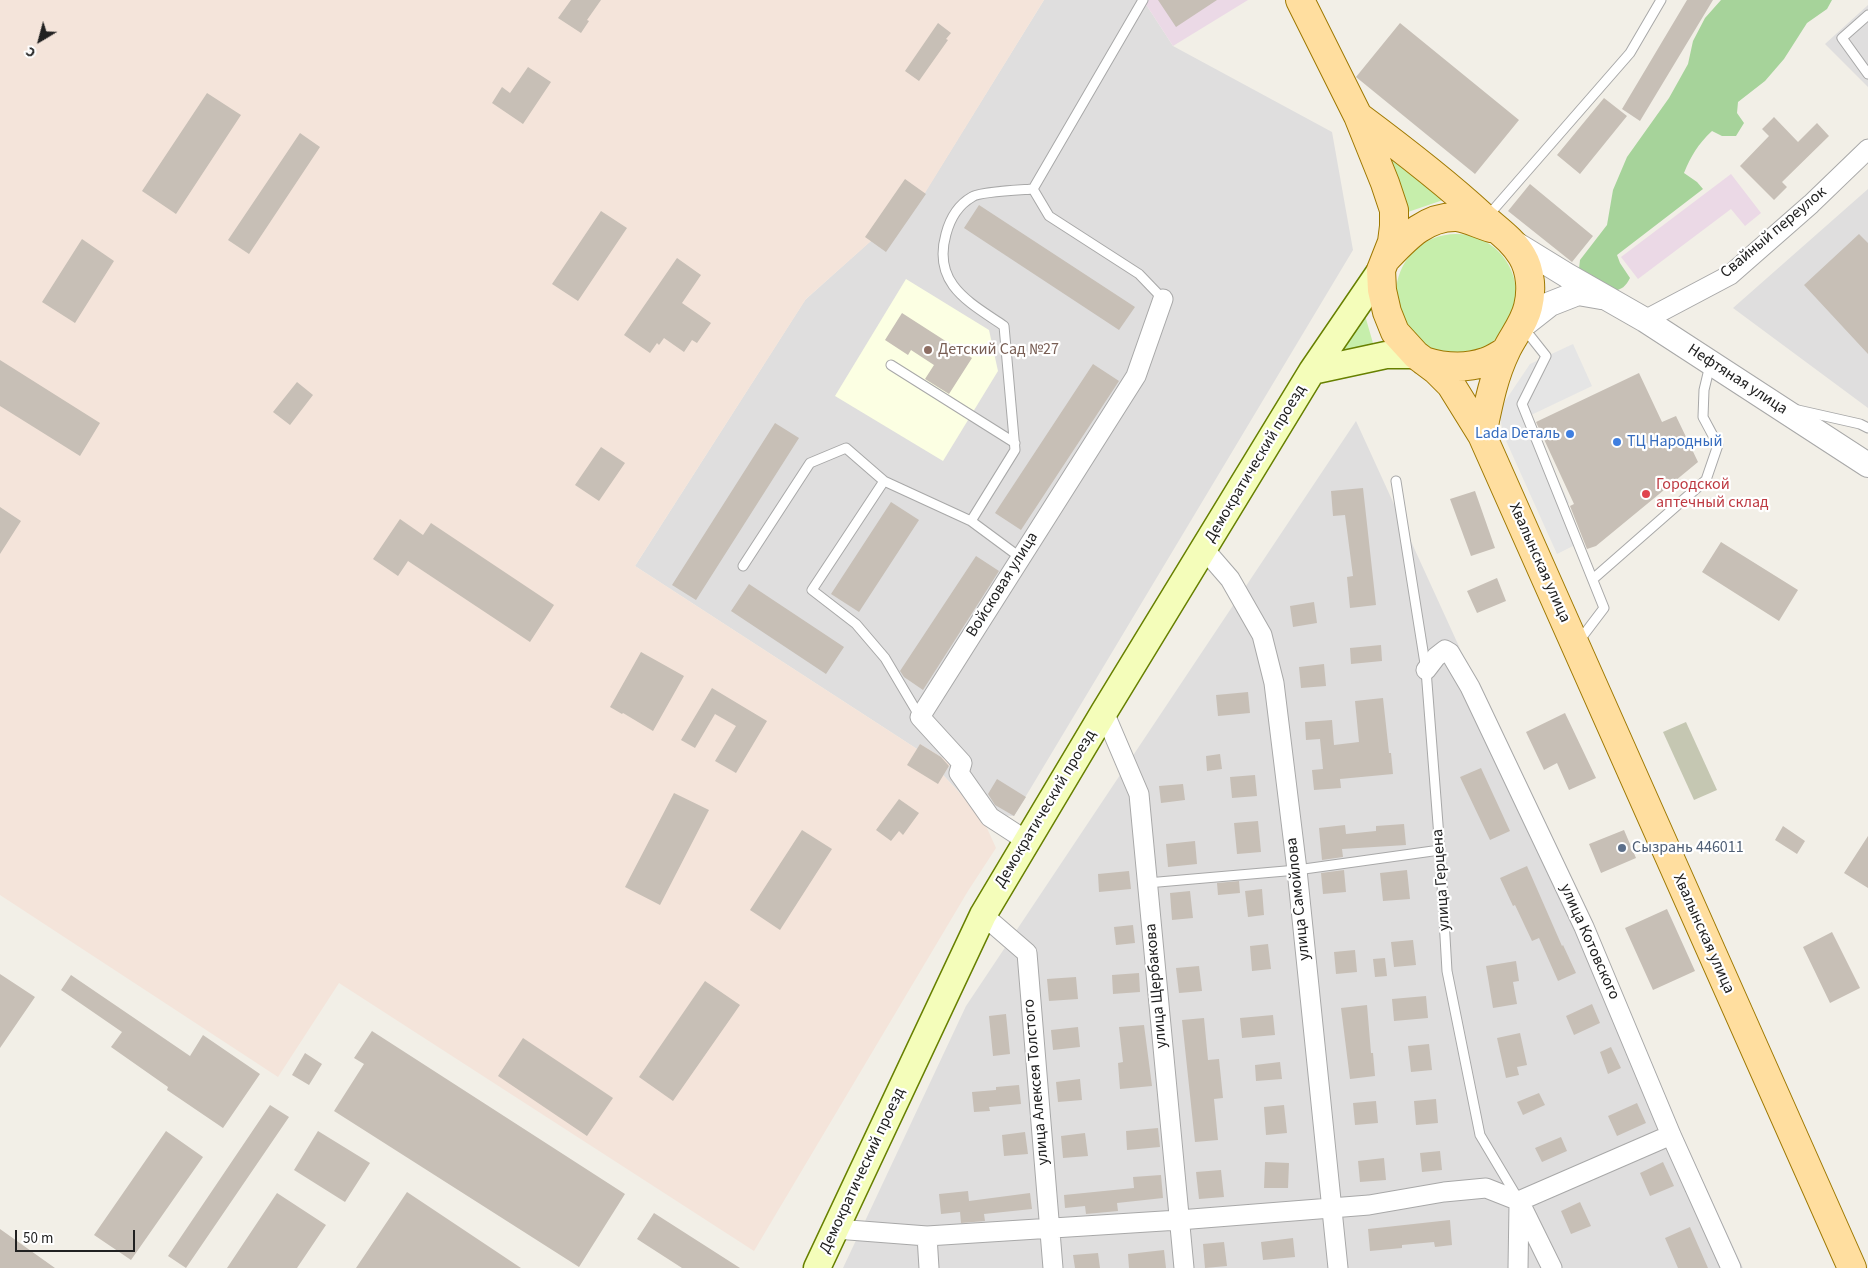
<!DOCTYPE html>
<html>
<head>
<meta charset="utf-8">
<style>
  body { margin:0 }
  #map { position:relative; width:1868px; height:1268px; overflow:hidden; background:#f2efe7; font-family:"Source Sans 3",sans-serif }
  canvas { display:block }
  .north { position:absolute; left:15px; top:15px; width:50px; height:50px; -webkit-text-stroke:4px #fff; paint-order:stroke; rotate:217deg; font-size:14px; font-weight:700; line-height:20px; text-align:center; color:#212121 }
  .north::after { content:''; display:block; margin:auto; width:18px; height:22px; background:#212121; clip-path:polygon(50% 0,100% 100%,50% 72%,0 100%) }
  .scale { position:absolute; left:15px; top:1230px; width:120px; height:22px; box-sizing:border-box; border:2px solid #212121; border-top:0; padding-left:6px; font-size:15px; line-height:18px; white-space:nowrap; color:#212121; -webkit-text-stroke:4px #fff; paint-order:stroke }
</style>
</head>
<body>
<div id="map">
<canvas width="1868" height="1268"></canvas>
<div class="north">С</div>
<div class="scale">50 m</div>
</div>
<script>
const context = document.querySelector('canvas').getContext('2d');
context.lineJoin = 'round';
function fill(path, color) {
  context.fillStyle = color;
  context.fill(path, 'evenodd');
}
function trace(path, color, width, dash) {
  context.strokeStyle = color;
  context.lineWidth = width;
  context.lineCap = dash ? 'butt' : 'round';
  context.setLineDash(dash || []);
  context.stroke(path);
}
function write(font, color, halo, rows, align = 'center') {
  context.font = font + ' "Source Sans 3",sans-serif';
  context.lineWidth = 4.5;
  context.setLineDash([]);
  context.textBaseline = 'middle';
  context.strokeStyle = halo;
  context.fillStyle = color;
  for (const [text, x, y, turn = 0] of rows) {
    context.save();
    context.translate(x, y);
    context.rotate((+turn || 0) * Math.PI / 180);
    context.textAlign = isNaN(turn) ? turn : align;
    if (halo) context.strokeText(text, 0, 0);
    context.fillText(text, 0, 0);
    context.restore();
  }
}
fill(new Path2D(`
  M1044 0H1138L1147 6 1173 46 1332 132 1353 250 1014 816 980 814 943 775 951 763 917 749 635 566 805 300 925 192Z
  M1868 5V87L1825 44Z
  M1868 189V408L1733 308Z
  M1356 421 1743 1268H843L966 1006Z`), '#dfdede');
fill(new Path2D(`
  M1138 0H1248L1173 46 1147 6Z
  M1731 174 1761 213 1745 226 1731 209 1638 279 1621 257Z`), '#ebd9e6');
fill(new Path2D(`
  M906 279 989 330 998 371 943 461 835 396Z`), '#fcffe3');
fill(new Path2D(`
  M0 0H1044L925 193 806 299 635 566 917 749 920 744 951 763 943 775 982 817 996 848 968 891 754 1251 339 983 278 1077 0 895Z`), '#f4e4da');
fill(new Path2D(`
  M1686 722 1717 790 1694 800 1663 732Z`), '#c5c7b2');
fill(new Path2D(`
  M1388 157 1443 200 1408 212Z
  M1396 294a60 60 0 1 1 120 0a60 60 0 1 1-120 0Z
  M1364 312 1375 350 1337 358Z`), '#c6eeab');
fill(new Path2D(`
  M1721 0H1832L1827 9 1807 23 1784 59 1765 81 1738 102 1737 113 1744 123 1736 136H1722L1712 131C1698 144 1691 156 1684 173L1697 182 1703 189 1617 255 1620 263 1630 278C1626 286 1622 290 1612 291L1579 269 1580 260 1607 225 1613 190 1627 157 1669 98 1688 64 1693 41 1705 18Z`), '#a6d39a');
fill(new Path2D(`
  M1573 344 1592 386 1529 416 1569 503 1558 508 1575 545 1557 554 1503 434 1499 410 1530 364Z`), '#e5e5e5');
fill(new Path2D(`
  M571 0H601L587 20 589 21 581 33 558 18Z
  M1158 0H1217L1176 27Z
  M1687 0H1713L1640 121 1622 109Z
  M938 23 951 33 946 39 948 40 919 81 905 71Z
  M1400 23 1519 120 1475 174 1356 77Z
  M528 67 551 82 523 124 492 103 502 87 510 93Z
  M207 93 241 115 176 214 142 191Z
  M1604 98 1627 116 1580 174 1557 155Z
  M1774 117 1798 142 1817 123 1829 136 1782 182 1787 187 1774 200 1740 166 1769 136 1762 129Z
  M300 133 320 147 249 254 228 240Z
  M905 179 926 194 886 252 865 237Z
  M1530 184 1593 236 1572 262 1508 211Z
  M979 205 1135 307 1119 330 964 228Z
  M601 211 627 228 578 301 552 284Z
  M1859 234 1868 243V354L1804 285Z
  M82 239 114 261 75 323 42 302Z
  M677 258 701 275 682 303 711 323 697 343 692 340 684 352 664 338 659 345 657 343 650 353 624 335Z
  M902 313 972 358 949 394 925 379 934 365 911 350 908 355 885 340Z
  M0 360 100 423 80 456 0 406Z
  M1093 364 1119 381 1021 530 995 513Z
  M1639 373 1662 422 1676 416 1698 462 1596 546 1587 549 1570 506 1574 504 1536 422Z
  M297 382 313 395 290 425 273 412Z
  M775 423 799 438 696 600 672 585Z
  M601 447 625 463 599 501 575 485Z
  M1363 488 1376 605 1350 608 1347 577 1353 576 1345 515 1333 516 1331 491Z
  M1475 491 1495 548 1471 556 1450 499Z
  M891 502 919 520 859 612 831 594Z
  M0 507 21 521 0 554Z
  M400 519 423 535 431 523 554 605 530 642 408 561 398 576 373 559Z
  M1721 542 1798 590 1779 621 1702 572Z
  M976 556 999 571 923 690 904 677 900 671Z
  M1497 578 1506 601 1477 613 1467 591Z
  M749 584 844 647 826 674 731 611Z
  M1314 602 1317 623 1293 627 1290 606Z
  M1381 645 1382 661 1351 664 1350 648Z
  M641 652 684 676 653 731 623 713 622 714 610 707Z
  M1324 664 1326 686 1301 688 1299 667Z
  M712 688 767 721 736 773 715 761 736 726 715 714 695 748 681 740Z
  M1248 692 1250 713 1218 716 1216 695Z
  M1383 698 1389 753H1391L1393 774 1340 779 1341 788 1314 790 1312 770 1323 769 1320 739 1306 740 1305 722 1332 720 1334 745 1359 742 1355 701Z
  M1565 713 1596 778 1569 790 1557 763 1544 770 1526 732Z
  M920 744 941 757 949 766 938 784 907 765Z
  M1220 754 1222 769 1207 771 1206 756Z
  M1481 768 1510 831 1490 840 1460 777Z
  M1255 775 1257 796 1232 798 1230 777Z
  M997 779 1026 797 1014 816 995 805 988 794Z
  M1183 784 1185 800 1161 803 1159 786Z
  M674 793 709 810 660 905 625 887Z
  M899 799 919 813 903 835 899 831 891 841 876 830Z
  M1258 821 1261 852 1237 854 1234 823Z
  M1404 824 1406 845 1342 849 1343 857 1322 860 1319 828 1345 825 1346 834 1376 831V826Z
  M1783 826 1805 841 1797 854 1775 840Z
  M802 830 832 849 780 930 750 910Z
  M1624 830 1636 858 1601 873 1589 844Z
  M1868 836V888L1844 873Z
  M1195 841 1197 864 1168 867 1166 844Z
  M1527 866 1562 946 1563 945 1576 973 1558 981 1539 938 1532 941 1515 905 1513 906 1500 878Z
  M1344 870 1346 892 1323 894 1321 873Z
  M1407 870 1410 899 1383 901 1380 873Z
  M1129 871 1131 889 1099 892 1098 874Z
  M1239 881 1240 893 1218 895 1217 883Z
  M1262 889 1264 915 1248 917 1245 891Z
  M1190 891 1193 918 1172 920 1170 893Z
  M1667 909 1695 971 1653 990 1625 928Z
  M1133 925 1135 943 1116 945 1114 927Z
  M1832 932 1860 988 1830 1003 1803 947Z
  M1413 940 1416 965 1394 967 1391 942Z
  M1268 944 1271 969 1252 971 1250 946Z
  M1355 950 1357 972 1336 974 1334 952Z
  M1385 958 1387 976 1375 977 1373 959Z
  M1516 961 1519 981 1513 982 1517 1004 1493 1008 1486 966Z
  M1199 966 1202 991 1179 993 1176 968Z
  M1139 973 1140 992 1113 994 1112 975Z
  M0 974 35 997 0 1048Z
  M71 975 190 1056 203 1035 260 1074 223 1128 167 1090 168 1087 111 1047 122 1032 61 990Z
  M1076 977 1078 999 1049 1001 1047 979Z
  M705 981 740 1005 673 1101 639 1077Z
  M1426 996 1428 1018 1394 1021 1392 999Z
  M1592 1004 1600 1023 1574 1035 1566 1016Z
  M1367 1005 1371 1053H1373L1375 1076 1350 1079 1341 1008Z
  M1006 1014 1010 1054 993 1056 989 1016Z
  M1273 1015 1275 1035 1242 1038 1240 1018Z
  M1204 1018 1208 1060 1219 1059 1223 1098 1214 1099 1218 1140 1195 1142 1182 1020Z
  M1144 1025 1152 1086 1120 1089 1118 1063 1123 1062 1119 1027Z
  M1078 1027 1080 1047 1053 1050 1051 1030Z
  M372 1031 625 1194 579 1267 334 1111 364 1064 354 1058Z
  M1520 1033 1527 1065 1517 1067 1519 1075 1506 1078 1497 1038Z
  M523 1038 613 1098 587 1136 498 1076Z
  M1429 1044 1432 1070 1411 1072 1408 1046Z
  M1611 1047 1621 1068 1608 1074 1600 1052Z
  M305 1053 322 1064 309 1085 292 1075Z
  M1280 1062 1282 1079 1256 1081 1255 1065Z
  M1080 1079 1082 1100 1058 1102 1056 1082Z
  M1019 1085 1021 1104 989 1107 990 1111 974 1112 972 1092 996 1090V1087Z
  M1539 1093 1545 1105 1523 1115 1517 1102Z
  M1436 1099 1438 1123 1416 1125 1414 1101Z
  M1376 1101 1378 1123 1355 1125 1353 1103Z
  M1637 1103 1646 1123 1617 1136 1608 1116Z
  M270 1105 289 1117 186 1268 168 1256Z
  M1284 1105 1287 1133 1266 1135 1264 1107Z
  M1158 1128 1160 1147 1127 1150 1126 1131Z
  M166 1131 203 1157 131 1260 94 1235Z
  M318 1131 370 1163 345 1202 294 1170Z
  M1025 1132 1028 1154 1004 1156 1002 1135Z
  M1085 1133 1088 1156 1063 1158 1061 1136Z
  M1561 1137 1567 1151 1542 1162 1535 1148Z
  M1440 1151 1442 1170 1422 1172 1420 1153Z
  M1384 1158 1386 1180 1360 1182 1358 1161Z
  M1265 1162 1289 1163 1288 1188H1264Z
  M1663 1162 1674 1186 1650 1196 1640 1173Z
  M1221 1170 1224 1197 1199 1199 1196 1172Z
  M1161 1175 1163 1198 1117 1203 1118 1211 1086 1214 1085 1206 1065 1208 1064 1195 1134 1188 1133 1177Z
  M968 1191 969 1201 1030 1193 1032 1209 984 1214 985 1221 961 1223 960 1212 941 1214 939 1194Z
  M407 1192 521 1268H356Z
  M277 1193 326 1225 297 1268H227Z
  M1580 1202 1591 1226 1571 1234 1561 1211Z
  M654 1213 740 1268H682L637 1239Z
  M1450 1220 1452 1245 1435 1247 1434 1242 1402 1245V1248L1370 1251 1368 1229Z
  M1690 1227 1708 1268H1678L1665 1238Z
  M0 1229 55 1268H0Z
  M1293 1238 1295 1257 1263 1260 1261 1242Z
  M1224 1242 1227 1266 1205 1268 1203 1244Z
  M1164 1250 1166 1268H1129L1128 1254Z
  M1098 1253 1100 1268H1075L1073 1255Z`), '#c7bfb6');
const service = new Path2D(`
  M1143 0 1033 189 1049 216 1139 274 1163 299
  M1868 15 1842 38 1868 74
  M1487 217 1630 53 1661 0
  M1523 327 1546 356 1522 404 1604 608 1579 641
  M891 365 1015 443
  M1798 410 1860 424 1868 428
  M1396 481 1426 670 1440 850 1447 971 1480 1135 1517 1197
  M971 521 1021 558
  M743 566 810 463 846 448 884 481
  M1593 579 1706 480 1718 445 1703 417 1704 390 1710 365
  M920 717 885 658 856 624 812 590 884 481 971 521 1015 450 1004 326C969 302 932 284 946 234 950 219 958 205 972 197 978 192 1021 190 1033 189
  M1147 883 1297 870 1440 850`);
const minor = new Path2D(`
  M1645 320 1730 275 1811 204 1868 149
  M1204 549 1230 579 1262 635 1274 683 1297 870 1338 1268
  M1426 670 1436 657 1445 650 1450 653 1470 687 1584 927 1671 1135 1731 1268
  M1104 712 1139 794 1184 1268
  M1027 841 990 817 959 773 962 763 920 717 1136 376 1163 299
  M983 915 1027 953 1053 1268
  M1519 1201 1552 1268
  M836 1229 927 1236 1179 1220 1369 1205 1444 1192 1486 1188 1519 1201 1671 1135
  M927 1236 929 1268
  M1518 1268 1519 1205`);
const tertiary = new Path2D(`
  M1511 241 1568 276 1645 320 1868 465
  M1522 326 1550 304 1578 293 1601 297`);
const secondary = new Path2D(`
  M1312 371 1386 355H1416
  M817 1268 983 915 1104 712 1312 371 1381 270`);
const primary = new Path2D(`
  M1300 0 1358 116 1385 183 1394 210V226L1392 242 1381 270 1382 290 1387 312 1395 332 1416 355 1436 370 1451 385 1482 435 1852 1268
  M1358 116C1401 148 1443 180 1482 216 1496 229 1512 239 1522 256 1531 271 1532 291 1528 307 1524 324 1513 336 1506 351 1493 378 1488 406 1482 435
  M1387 258C1406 238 1426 216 1457 217 1467 218 1480 225 1491 228
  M1424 361C1443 367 1465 369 1485 362 1492 360 1499 355 1506 351`);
trace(service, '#a8a8a8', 11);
trace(minor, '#a8a8a8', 21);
trace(tertiary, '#a8a8a8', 26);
trace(secondary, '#678000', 29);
trace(primary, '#9e7800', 30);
trace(service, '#fff', 9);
trace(minor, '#fff', 19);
trace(tertiary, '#fff', 24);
trace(secondary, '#f4fdba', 26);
trace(primary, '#ffde9f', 28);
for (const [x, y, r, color] of [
  [928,350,5,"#8d6e63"],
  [1570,434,5,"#3f7fe0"],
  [1617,442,5,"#3f7fe0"],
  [1646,494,5,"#e0444e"],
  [1622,848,5,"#5c6f8a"]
]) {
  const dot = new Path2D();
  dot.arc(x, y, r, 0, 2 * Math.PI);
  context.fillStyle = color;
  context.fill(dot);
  trace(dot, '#fff', 2);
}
write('16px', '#212121', '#fff', [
  ["Свайный переулок",1774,233,-40],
  ["Нефтяная улица",1737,380,33],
  ["Демократический проезд",1256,464,-59],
  ["Хвалынская улица",1539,563,66],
  ["Войсковая улица",1003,585,-58],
  ["Демократический проезд",1046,809,-59],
  ["улица Герцена",1442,880,-94],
  ["улица Самойлова",1299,899,-96],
  ["Хвалынская улица",1703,934,66],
  ["улица Котовского",1589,942,66],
  ["улица Щербакова",1157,986,-95],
  ["улица Алексея Толстого",1037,1082,-95],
  ["Демократический проезд",863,1171,-65]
]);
write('16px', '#785e54', '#fff', [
  ["Детский Сад №27",938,350]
], 'left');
write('16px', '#366cbe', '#fff', [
  ["Lada Dеталь",1560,434],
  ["ТЦ Народный",1627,442,"left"]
], 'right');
write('16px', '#be3a42', '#fff', [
  ["Городской",1656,485],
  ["аптечный склад",1656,503]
], 'left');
write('16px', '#4e5e75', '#fff', [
  ["Сызрань 446011",1632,848]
], 'left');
</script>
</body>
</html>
